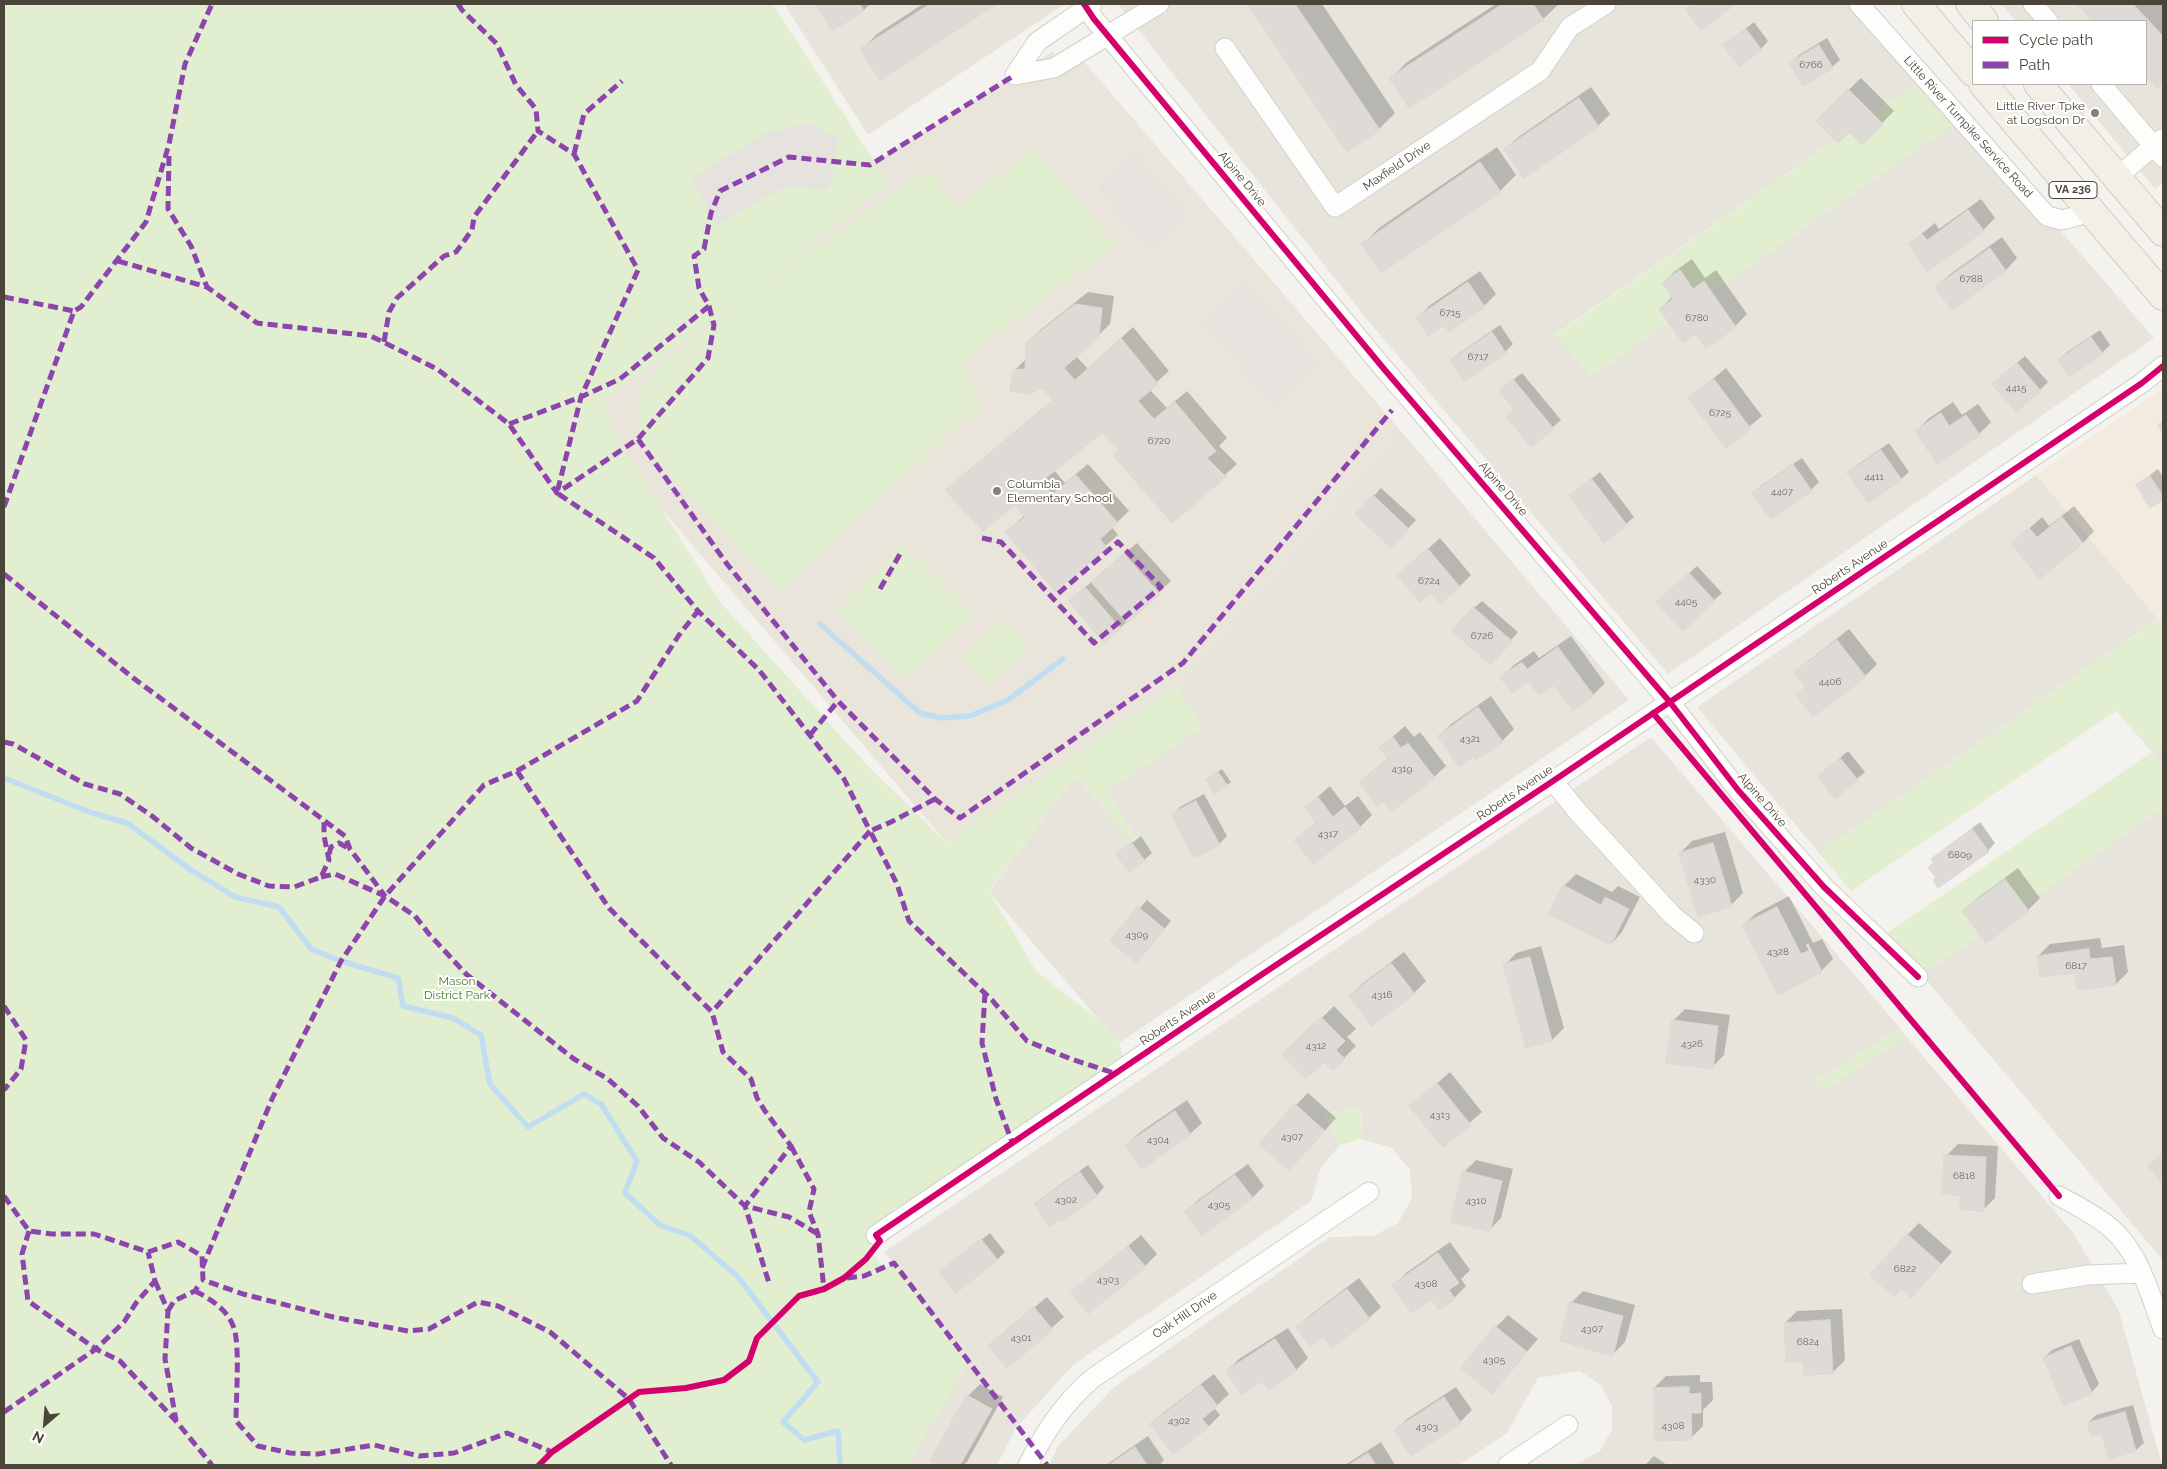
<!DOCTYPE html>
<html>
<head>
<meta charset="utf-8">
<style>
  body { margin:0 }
  #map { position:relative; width:2167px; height:1469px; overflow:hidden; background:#f4f2ee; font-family:Raleway,sans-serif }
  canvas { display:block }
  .frame { position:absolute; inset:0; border:5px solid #4b4439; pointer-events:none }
  .legend { position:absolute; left:1972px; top:20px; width:175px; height:65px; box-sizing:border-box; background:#fff; border:1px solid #b7b4b0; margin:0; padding:6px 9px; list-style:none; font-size:15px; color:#4b4439 }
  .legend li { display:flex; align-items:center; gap:10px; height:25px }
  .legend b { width:25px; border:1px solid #b7b4b0 }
  .north { position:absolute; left:20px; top:1399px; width:50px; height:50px; -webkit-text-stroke:4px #fff; paint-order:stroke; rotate:207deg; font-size:14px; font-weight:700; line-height:20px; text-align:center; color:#4b4439 }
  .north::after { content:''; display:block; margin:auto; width:18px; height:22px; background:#4b4439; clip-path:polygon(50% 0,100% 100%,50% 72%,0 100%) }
</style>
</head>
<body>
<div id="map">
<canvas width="2167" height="1469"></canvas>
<div class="frame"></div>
<ul class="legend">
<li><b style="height:6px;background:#d6006c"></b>Cycle path</li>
<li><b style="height:6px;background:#8e44ad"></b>Path</li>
</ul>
<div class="north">N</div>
</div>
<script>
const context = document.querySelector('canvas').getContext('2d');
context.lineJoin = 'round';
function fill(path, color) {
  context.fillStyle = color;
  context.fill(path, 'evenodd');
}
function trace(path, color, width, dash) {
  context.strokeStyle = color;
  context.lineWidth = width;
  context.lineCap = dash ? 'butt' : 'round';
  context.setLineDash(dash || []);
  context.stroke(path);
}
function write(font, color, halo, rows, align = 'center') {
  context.font = font + ' Raleway,sans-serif';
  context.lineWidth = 4;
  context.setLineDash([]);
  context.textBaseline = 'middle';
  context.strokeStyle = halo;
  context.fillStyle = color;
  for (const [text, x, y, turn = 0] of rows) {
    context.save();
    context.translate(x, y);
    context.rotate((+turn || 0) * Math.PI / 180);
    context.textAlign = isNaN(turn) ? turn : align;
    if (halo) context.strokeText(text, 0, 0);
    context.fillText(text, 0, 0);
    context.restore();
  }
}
fill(new Path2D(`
  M784 4H1065L868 135Z
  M1118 4H1862L1926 77 1556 334 1591 376 1962 118 2154 338 1668 674 1370 323Z
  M2001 4H2163V182L2155 189 2068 84H2146V21H2016Z
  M1400 430 1629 700 1119 1043 989 892 1075 776 1147 856 1107 791 1201 727 1177 686Z
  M2036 475 2158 619 1819 853 1697 707Z
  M1651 737 1900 1028 1816 1081 1824 1090 1906 1036 2074 1234 2119 1311 2162 1465H1560L1576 1464 1600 1451 1612 1429V1406L1601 1385 1580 1371 1538 1378 1507 1433 1459 1465H1049L1059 1445 1113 1388 1330 1237 1373 1236 1398 1223 1412 1198 1410 1170 1392 1148 1361 1139 1362 1108 1324 1114 1340 1145 1321 1167 1311 1201 1073 1365 1016 1428 997 1465H877L948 1337 884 1252Z
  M2163 745V766L2152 753Z
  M2163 808V1265L2162 1259 1922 975Z`), '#e7e4dc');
fill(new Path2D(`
  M2163 388V616L2158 619 2036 475Z`), '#f3ebdf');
fill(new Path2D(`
  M1053 51 1063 66 1080 61 1086 64 1400 430 1177 686 946 842 542 369Z`), '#eae5da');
fill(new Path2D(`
  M4 4H773L888 183 762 285 930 168 958 207 1034 149 1116 245 962 361 981 405 779 592 638 439 639 395 657 367 714 325 747 297 605 398 611 429 721 603 866 764 946 842 1177 686 1202 727 1107 791 1150 859 1075 776 989 891 1036 971 1099 1020 1119 1043 1125 1064 1086 1105 1064 1122 1012 1142 893 1210 876 1235 870 1249 883 1268 894 1263 968 1364 908 1465H4Z
  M1926 77 1962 118 1591 376 1556 335Z
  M903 544 975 613 907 680 838 610Z
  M2163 616V745L2152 753 2163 766V808L1922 975 1887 933 2152 752 2116 711 1851 891 1819 853Z
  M1003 617 1029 647 988 685 963 657Z
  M1900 1028 1906 1036 1824 1090 1816 1081Z
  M1362 1108 1361 1139 1340 1145 1324 1114Z`), '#e1eecf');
fill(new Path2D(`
  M809 123 839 139 829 190 783 187 718 225 690 179 768 132Z
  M1136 155 1187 216 1150 248 1098 187Z
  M1245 284 1319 365 1274 403 1204 320Z`), '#e6e3df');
fill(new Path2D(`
  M817 4H870L864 10 833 29Z
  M923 4H994L880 78 861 50 877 34Z
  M1250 4H1322L1395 113 1379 129 1347 151Z
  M1496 4H1559L1543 19 1391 78 1407 62Z
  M2079 4H2163V82L2157 87 2146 75V21H2095Z
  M1754 22 1768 41 1761 49 1725 45Z
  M1827 38 1840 60 1832 67 1791 63 1799 55Z
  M1861 78 1894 111 1862 143 1849 130 1817 121Z
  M1591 87 1610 114 1598 126 1505 149 1517 138Z
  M1497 147 1516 175 1500 191 1363 244 1379 228Z
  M1981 199 1995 218 1983 230 1909 244 1935 223 1939 229Z
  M2002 237 2017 258 2006 270 1952 308 1937 287 1949 275Z
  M1692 259 1705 278 1716 270 1747 314 1735 326 1706 347 1696 332 1660 309 1672 297 1663 283 1675 271Z
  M1480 271 1496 294 1484 306 1444 324 1418 318 1429 306Z
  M1088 292 1114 296 1110 324 1076 356 1088 369 1133 327 1169 371 1149 389 1167 408 1187 391 1227 438 1219 446 1237 464 1173 522 1121 449 1102 432 1054 470 1065 483 1088 464 1129 511 1112 527 1118 535 1055 589 1007 532 1025 515 1015 504 947 490 1054 399 1042 386 1015 370 1027 358V343L1039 331Z
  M1500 325 1513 344 1505 352 1464 380 1451 360 1459 353Z
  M2100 330 2110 345 2102 353 2059 360 2067 352Z
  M2025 356 2048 382 2040 390 2001 377Z
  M1726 368 1762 416 1726 446 1690 398Z
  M1522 373 1561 420 1532 445 1515 408 1509 383Z
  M1953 402 1962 415 1978 404 1991 422 1979 434 1916 431 1928 419Z
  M1889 443 1909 472 1901 479 1849 473 1857 465Z
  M1802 458 1819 482 1811 490 1754 493 1762 485Z
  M2158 469 2163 477V499L2151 506 2137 485Z
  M1600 472 1634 517 1626 524 1570 496Z
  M1381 488 1416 520 1399 538 1357 514Z
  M2074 506 2094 531 2083 543H2013L2042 517 2049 526Z
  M1440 538 1471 575 1459 587 1399 575Z
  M1137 543 1171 581 1120 628 1083 589Z
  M1697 566 1722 593 1714 600 1666 595Z
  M1482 601 1518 632 1498 655 1474 608Z
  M1849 629 1877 664 1865 676 1798 695 1806 686 1796 672 1808 661Z
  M1571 636 1605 683 1593 695 1573 709 1554 683 1502 677 1514 665 1534 651 1539 658Z
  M1491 696 1514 729 1502 741 1474 755 1439 736 1451 724Z
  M1405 726 1414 737 1420 732 1446 766 1434 777 1360 782 1388 758 1381 747Z
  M1848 751 1865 772 1836 797 1827 769Z
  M1222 769 1231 782 1227 785 1207 780Z
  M1330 786 1345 806 1358 796 1372 815 1360 827 1314 863 1296 840 1317 821 1306 807Z
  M1204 794 1227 836 1219 844 1173 814 1180 807Z
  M1980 822 1995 843 1988 851 1937 877 1930 867 1935 862 1933 859Z
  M1725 832 1743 893 1731 905 1680 853 1692 841Z
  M1141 836 1152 853 1144 860 1118 854Z
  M2018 868 2040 898 2028 910 1987 941 1964 911 1976 899Z
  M1576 874 1612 892 1618 886 1640 897 1622 932 1611 944 1564 886Z
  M1789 896 1813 943 1822 939 1833 959 1821 971 1743 926 1755 914ZM1808 943 1821 969H1819L1806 945Z
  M1147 900 1171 921 1143 954 1111 941Z
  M2100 938 2102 948 2124 945 2128 972 2116 984 2075 972 2038 956 2050 944Z
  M1541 946 1564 1028 1552 1040 1505 965 1516 953Z
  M1404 952 1426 981 1414 993 1350 996 1362 984Z
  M1334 1006 1356 1029 1347 1037 1356 1046 1333 1069 1324 1060 1284 1055Z
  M1685 1009 1730 1015 1724 1055 1712 1067 1673 1021Z
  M1450 1072 1482 1112 1443 1146 1411 1106Z
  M1308 1093 1336 1118 1301 1157 1296 1105Z
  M1187 1100 1202 1123 1190 1134 1127 1145 1139 1133Z
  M1958 1144 1998 1146 1995 1198 1983 1210 1962 1194 1946 1156Z
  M1476 1160 1513 1169 1501 1218 1489 1230 1464 1172Z
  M1248 1164 1264 1186 1252 1198 1186 1212 1198 1200Z
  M1088 1165 1104 1187 1097 1195 1062 1219 1035 1204 1043 1197Z
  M1919 1223 1952 1252 1923 1284 1901 1287 1908 1234Z
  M990 1233 1005 1252 997 1260 941 1272Z
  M1141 1235 1157 1254 1145 1266 1073 1292Z
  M1450 1242 1470 1270 1461 1279 1466 1286 1454 1298H1432L1394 1285 1406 1273Z
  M1359 1278 1381 1307 1369 1318 1324 1335 1297 1327 1309 1316Z
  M1583 1291 1635 1305 1625 1342 1613 1354 1571 1303Z
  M1047 1297 1064 1317 1007 1367 1002 1334Z
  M1842 1309 1845 1360 1833 1372 1804 1360 1785 1323 1797 1311Z
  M1508 1315 1538 1339 1492 1392 1496 1327Z
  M1288 1328 1308 1358 1296 1370 1262 1380 1227 1371 1239 1359Z
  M2079 1339 2099 1384 2092 1392 2044 1358 2052 1350Z
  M1214 1374 1229 1394 1214 1408 1220 1415 1208 1427 1152 1424 1164 1412Z
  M1700 1375V1382H1712L1713 1400 1703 1410V1426L1691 1438 1654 1388 1666 1376Z
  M980 1384 1003 1397 967 1462 963 1465H940L931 1461 968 1396Z
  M1456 1387 1472 1410 1460 1422 1396 1430 1407 1419Z
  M2133 1405 2144 1443 2136 1450 2110 1458 2102 1431 2088 1423 2096 1415Z
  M1148 1436 1164 1460 1159 1465H1106Z
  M1381 1442 1395 1465H1345Z
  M1654 1456 1667 1465H1645Z`), '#0003');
trace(new Path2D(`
  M820 624 920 713 942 718 970 716 1008 700 1063 659
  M4 778 92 813 127 823 191 870 235 897 279 907 311 949 341 961 398 978 403 1006 453 1018 481 1035 490 1084 528 1127 584 1094 601 1104 637 1161 625 1193 660 1225 691 1236 738 1277 818 1382 783 1422 804 1440 838 1431 840 1465`), '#c0ddf1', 5.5);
const building = new Path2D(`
  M816 4H860L864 11 832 31Z
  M930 4H997L880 80 860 49Z
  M1248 4H1295L1380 130 1347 152Z
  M1503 4H1533L1544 20 1409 108 1389 78Z
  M1694 4H1731L1733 6 1701 30 1686 10Z
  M2077 4H2133L2163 36V83L2157 89 2146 77V21H2093Z
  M1746 29 1762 50 1739 67 1723 45Z
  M1819 45 1833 68 1803 86 1789 63Z
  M1848 89 1883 124 1862 145 1849 132 1838 143 1816 121Z
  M1579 98 1599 127 1524 178 1504 149Z
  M1480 162 1501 192 1381 273 1361 244Z
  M1968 210 1984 231 1927 272 1908 244 1922 234 1927 240Z
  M1990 248 2006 271 1952 310 1935 287Z
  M1680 270 1693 289 1704 281 1736 327 1706 348 1695 334 1683 343 1659 309 1673 299 1662 283Z
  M1468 282 1485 307 1449 332 1444 325 1428 336 1416 318Z
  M1075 304 1102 308 1099 337 1064 368 1075 380 1121 338 1158 384 1138 401 1154 419 1175 402 1216 451 1207 458 1226 477 1172 523 1114 456 1119 449 1102 433 1042 481 1052 494 1076 475 1118 523 1100 539 1107 548 1055 591 1005 532 1025 517 1015 505 983 531 945 490 1053 400 1042 388 1030 394 1010 391 1013 370 1025 369 1026 343Z
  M1492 332 1506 353 1464 381 1450 360Z
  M2091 337 2103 354 2069 377 2058 360Z
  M2017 363 2041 391 2016 412 1992 384Z
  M1513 379 1554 429 1531 447 1506 416 1514 409 1499 391Z
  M1714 379 1751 429 1726 448 1688 398Z
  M1941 413 1949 426 1966 415 1980 435 1937 464 1915 431Z
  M2163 422V433L2158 425Z
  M1881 450 1902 480 1868 503 1847 473Z
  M1793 464 1812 491 1771 519 1752 493Z
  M2150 476 2163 496V500L2150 508 2136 485Z
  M1592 479 1627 525 1604 543 1569 496Z
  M1373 495 1409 529 1391 548 1355 514Z
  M2062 517 2083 543 2040 579 2011 543 2029 528 2037 537Z
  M1428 549 1460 587 1440 604 1430 593 1420 602 1397 575Z
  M1124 554 1160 594 1127 623 1091 582Z
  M1689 573 1715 601 1683 631 1656 602Z
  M1085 587 1121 629 1104 643 1069 601Z
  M1473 607 1512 641 1491 665 1452 631Z
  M1837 640 1866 677 1813 717 1796 695 1806 687 1794 672Z
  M1558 647 1594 696 1573 711 1554 685 1539 695 1529 681 1512 693 1500 677 1522 662 1527 669Z
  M1478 707 1503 742 1476 760 1474 756 1459 767 1438 736Z
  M1393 737 1401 748 1408 743 1435 778 1392 811 1384 801 1377 807 1359 782 1388 759 1379 747Z
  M1840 758 1858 780 1835 799 1818 776Z
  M1218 772 1228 786 1215 794 1206 780Z
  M1318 797 1333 817 1345 807 1361 828 1313 864 1294 840 1316 823 1305 807Z
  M1196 801 1220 845 1194 858 1171 814Z
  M1972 829 1989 852 1938 888 1933 880 1936 878 1928 867 1934 863 1931 859Z
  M1132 843 1145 861 1129 872 1116 854Z
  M1713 843 1732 906 1698 917 1679 853Z
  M2005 879 2029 911 1986 943 1962 911Z
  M1563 885 1601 905 1605 897 1629 909 1611 945 1549 914Z
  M1138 907 1165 929 1136 963 1110 941Z
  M1777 907 1801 954 1810 950 1822 972 1778 995 1742 925Z
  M2089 949 2090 959 2112 957 2116 985 2077 990 2074 973 2040 977 2037 956Z
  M1530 957 1552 1041 1526 1048 1503 964Z
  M1391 963 1415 994 1372 1026 1349 996Z
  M1321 1017 1345 1041 1336 1050 1345 1059 1333 1071 1324 1062 1306 1079 1282 1055Z
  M1672 1020 1718 1026 1713 1069 1666 1063Z
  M1437 1083 1471 1125 1443 1147 1409 1106Z
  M1295 1104 1325 1131 1289 1170 1259 1144Z
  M1175 1111 1191 1135 1142 1169 1125 1145Z
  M2163 1153V1184L2148 1166Z
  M1944 1155 1986 1157 1984 1211 1960 1210V1195L1943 1194Z
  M1463 1171 1502 1181 1490 1232 1451 1222Z
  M1080 1172 1097 1196 1062 1221 1061 1219 1050 1227 1034 1204Z
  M1235 1175 1253 1198 1202 1236 1184 1212Z
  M1907 1234 1941 1264 1911 1298 1901 1289 1894 1297 1870 1275Z
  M981 1239 998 1260 956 1293 939 1272Z
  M1128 1246 1146 1267 1088 1314 1071 1292Z
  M1438 1253 1459 1283 1449 1290 1455 1299 1439 1310 1431 1299 1412 1313 1392 1285Z
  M1347 1289 1370 1319 1332 1348 1323 1337 1310 1347 1296 1327Z
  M1570 1302 1623 1316 1613 1356 1560 1341Z
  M1034 1307 1053 1330 1007 1368 988 1346Z
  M1830 1320 1833 1374 1804 1375 1803 1361 1786 1362 1784 1323Z
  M1495 1326 1527 1352 1492 1394 1461 1368Z
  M1275 1339 1297 1371 1268 1390 1262 1381 1242 1395 1226 1371Z
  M2071 1346 2092 1393 2064 1406 2043 1358Z
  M1201 1385 1218 1406 1202 1419 1209 1427 1173 1454 1150 1424Z
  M1689 1387V1394L1701 1393V1413H1691L1692 1440 1655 1441 1653 1388Z
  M967 1395 992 1409 960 1465H937L930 1461Z
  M1444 1397 1461 1423 1411 1456 1394 1430Z
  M2125 1412 2136 1451 2109 1459 2101 1433 2091 1436 2087 1423Z
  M1135 1447 1147 1465H1109Z
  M1368 1453 1376 1465H1349Z`);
fill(building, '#dedbd6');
trace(building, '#dcd9d4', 1);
const minor = new Path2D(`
  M1084 4 1094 19 1384 369 1669 701 1738 790 1824 887 1918 977
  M1859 4 2047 216 2062 220 2092 212
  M2033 4 2048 21
  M1225 48 1335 207 1540 71 1570 27 1606 4
  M1015 75 1054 68 1159 4
  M1015 75 1037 42 1092 4
  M2101 84 2163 157
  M2117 177 2162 139
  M1553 781 1578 812 1672 915 1694 933
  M2059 1196C2077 1206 2096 1215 2112 1229 2140 1254 2150 1295 2163 1329
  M876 1235 1261 975 1553 781 2142 383 2163 366
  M2032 1284 2088 1275 2142 1273
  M1028 1465C1046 1430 1063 1404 1093 1378L1369 1192
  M1508 1465 1568 1425`);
const primary = new Path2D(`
  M1916 4 1973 72
  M1970 4 1984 21
  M1983 84 2163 296
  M2038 84 2163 232`);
trace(minor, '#d2d0cb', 21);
trace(primary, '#d6cebb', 30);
trace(minor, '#fdfdfc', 19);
trace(primary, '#f2efe6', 28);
trace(new Path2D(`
  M458 4 462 10 497 44 516 85 536 109 538 131 574 154 638 270 581 397 557 493 654 558 698 611 759 670 844 779 870 831 712 1012
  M574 154 584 114 622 81
  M169 156 168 209 191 246 207 287
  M118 261 207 287 257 323 371 336 437 369 509 424 557 493 638 439 708 358 714 325 709 306
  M4 297 74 311
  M384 342 389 312 397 298 444 256 456 252 472 230 474 217 538 131
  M509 424 581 397 620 379 709 306 699 288 694 256 704 249 711 213 720 191 789 157 870 165 1015 75
  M638 439 727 564 838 701
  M4 507 74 311 81 307 146 222 169 144 185 64 212 4
  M982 538 1001 542 1094 643 1161 587 1118 542 1053 598
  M4 574 132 677 345 836 350 849 385 896
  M880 589 900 554
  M810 735 838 701 935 799 960 818 1183 663 1392 410
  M4 742 13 744 85 784 120 794 152 816 191 848 238 874 269 886 294 887 321 877 329 860 324 836V819
  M517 771 609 908 712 1012 723 1052 751 1079 757 1098 765 1111 791 1146 745 1206 769 1283
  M935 799 891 822 870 831 897 884 909 921 992 1000 1027 1041 1071 1059 1117 1074
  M329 854 331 847 339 843 350 849
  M321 877 335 874 385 896 415 916 429 934 466 974 574 1059 608 1079 638 1106 663 1138 699 1162 745 1206 789 1217 818 1234
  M985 993 982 1043 996 1099 1012 1142
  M4 1006 26 1040 21 1069 4 1090
  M791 1146 814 1189 809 1212 818 1234 824 1289
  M4 1196 29 1231 52 1234H94L148 1252 178 1242 202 1256 203 1280 243 1294 333 1317 408 1331 429 1329 478 1302 498 1306 550 1332 629 1399 671 1465
  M29 1231 22 1254 28 1301 96 1349 120 1361 176 1421 212 1465
  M202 1268 272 1099 341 961 385 896 484 785 517 771 637 701 679 635 698 611
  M847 1278 864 1276 894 1263 1047 1465
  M155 1281 168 1311 165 1359 176 1420
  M195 1291C211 1299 228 1310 234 1328 240 1346 236 1399 236 1421L258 1446 290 1453 318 1454 374 1445 419 1456 454 1453 507 1433 552 1452
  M168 1311 174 1301 195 1291 198 1286
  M4 1412 96 1349 124 1322 136 1303 155 1281 148 1252`), '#8e44ad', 5, [10, 5]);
trace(new Path2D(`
  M1084 4 1094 19 1384 369 1669 701 1738 790 1824 887 1918 977
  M1653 713 2059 1196
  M539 1465 552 1452 639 1392 686 1388 724 1380 749 1361 757 1338 799 1296 824 1289 844 1278 866 1259 880 1241 876 1235 1261 975 1553 781 2142 383 2163 366`), '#d6006c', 6);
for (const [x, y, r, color] of [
  [2095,113,5,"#868178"],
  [997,491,5,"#868178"]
]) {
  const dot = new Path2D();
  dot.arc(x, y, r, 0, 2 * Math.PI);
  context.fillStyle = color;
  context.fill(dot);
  trace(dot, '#fff', 2);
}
write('10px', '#706a61', null, [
  ["6766",1811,65],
  ["6788",1971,279],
  ["6715",1450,313],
  ["6780",1697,318],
  ["6717",1478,357],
  ["4415",2016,388],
  ["6725",1720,413],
  ["6720",1159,441],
  ["4411",1874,477],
  ["4407",1782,492],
  ["6724",1429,581],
  ["4405",1686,602],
  ["6726",1482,636],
  ["4406",1830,682],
  ["4321",1470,739],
  ["4319",1402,769],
  ["4317",1328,834],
  ["6809",1960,855],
  ["4330",1705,880],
  ["4309",1137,935],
  ["4328",1778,952],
  ["6817",2076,966],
  ["4316",1382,995],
  ["4326",1692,1044],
  ["4312",1316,1046],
  ["4313",1440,1115],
  ["4307",1292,1137],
  ["4304",1158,1140],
  ["6818",1964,1176],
  ["4302",1066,1200],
  ["4310",1476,1201],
  ["4305",1219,1205],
  ["6822",1905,1269],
  ["4303",1108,1280],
  ["4308",1426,1284],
  ["4307",1592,1329],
  ["4301",1021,1338],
  ["6824",1808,1342],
  ["4305",1494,1360],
  ["4302",1179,1421],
  ["4308",1673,1426],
  ["4303",1427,1427]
]);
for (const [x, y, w] of [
  [2073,190,48]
]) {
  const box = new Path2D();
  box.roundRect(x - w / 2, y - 8.5, w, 17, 4);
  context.fillStyle = '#fff';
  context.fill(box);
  trace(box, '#4b4439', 1);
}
write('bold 11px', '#4b4439', null, [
  ["VA 236",2073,190]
]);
write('12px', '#4b4439', '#fff', [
  ["Little River Tpke",2085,106],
  ["at Logsdon Dr",2085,120],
  ["Columbia",1007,484,"left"],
  ["Elementary School",1007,498,"left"]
], 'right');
write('12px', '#4b4439', '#fff', [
  ["Little River Turnpike Service Road",1968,127,48],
  ["Maxfield Drive",1397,166,-34],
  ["Alpine Drive",1242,179,50],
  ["Alpine Drive",1503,489,49],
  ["Roberts Avenue",1850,567,-34],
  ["Roberts Avenue",1515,793,-34],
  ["Alpine Drive",1762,800,49],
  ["Roberts Avenue",1178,1018,-34],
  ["Oak Hill Drive",1185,1315,-34]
]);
write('12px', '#4a7f2a', '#fff', [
  ["Mason",457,981],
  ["District Park",457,995]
]);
</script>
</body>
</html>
